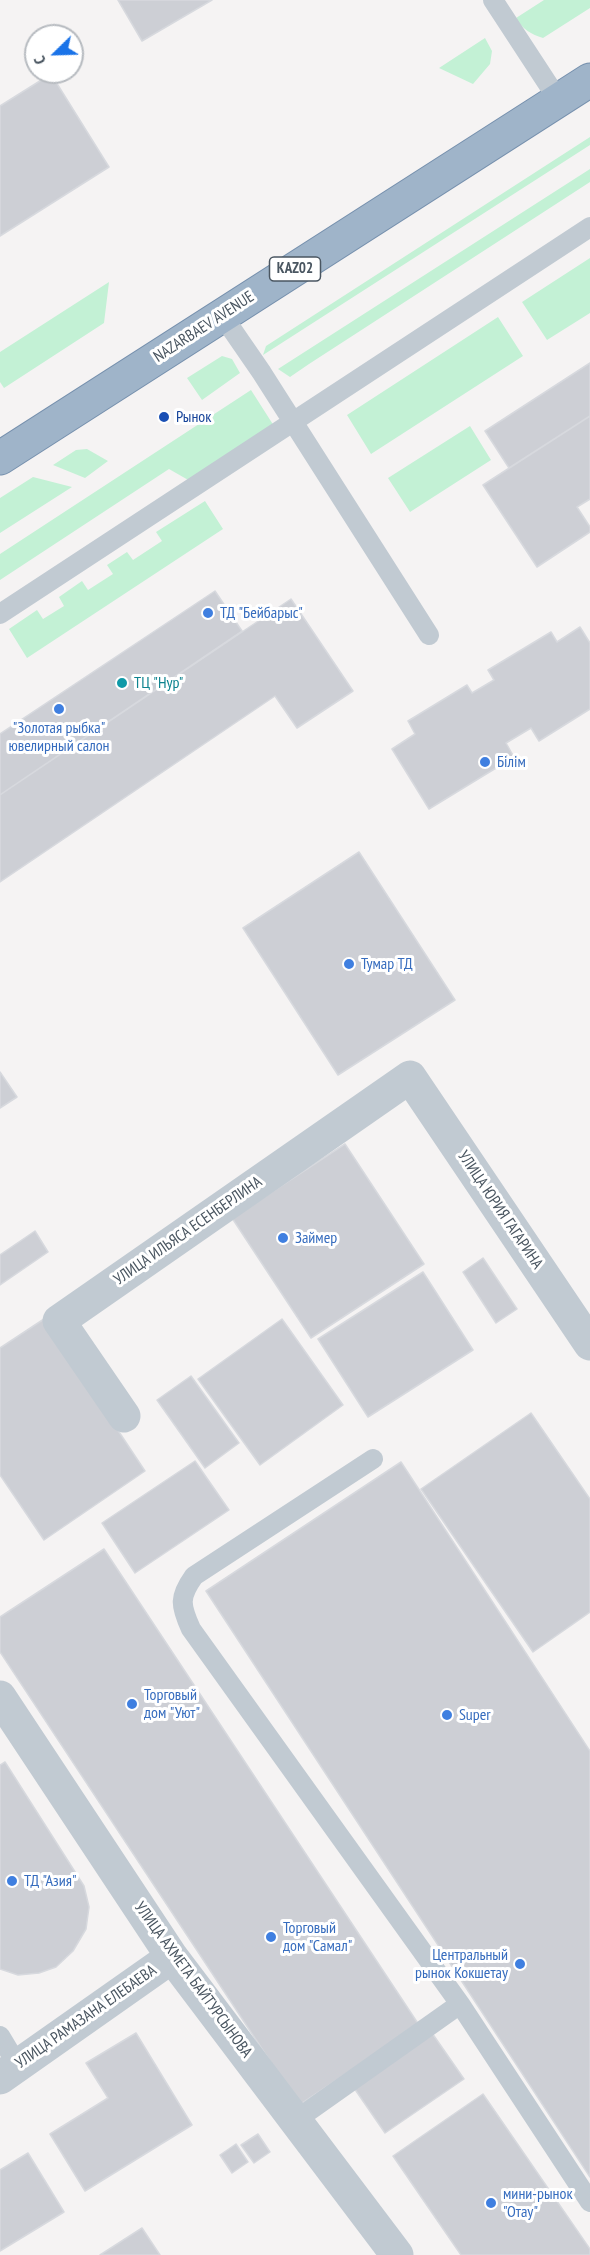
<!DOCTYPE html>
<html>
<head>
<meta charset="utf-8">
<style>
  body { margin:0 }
  #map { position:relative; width:590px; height:2255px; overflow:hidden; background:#f5f3f3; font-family:"PT Sans Narrow",sans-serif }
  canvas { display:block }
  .north { position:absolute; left:24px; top:24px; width:60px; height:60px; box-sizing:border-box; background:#fff; border:2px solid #b7bbc0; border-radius:50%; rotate:247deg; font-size:16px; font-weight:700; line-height:24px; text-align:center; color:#4a5661 }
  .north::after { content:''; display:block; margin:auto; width:21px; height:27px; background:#1a73e8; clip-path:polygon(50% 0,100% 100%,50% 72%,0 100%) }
</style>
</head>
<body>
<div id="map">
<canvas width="590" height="2255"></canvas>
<div class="north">С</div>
</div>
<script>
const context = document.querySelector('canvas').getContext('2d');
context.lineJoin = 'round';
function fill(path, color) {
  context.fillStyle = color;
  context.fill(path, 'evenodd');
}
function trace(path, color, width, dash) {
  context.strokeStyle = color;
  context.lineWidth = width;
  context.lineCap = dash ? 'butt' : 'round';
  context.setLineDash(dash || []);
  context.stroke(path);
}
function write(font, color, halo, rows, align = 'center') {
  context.font = font + ' "PT Sans Narrow",sans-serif';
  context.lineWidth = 6;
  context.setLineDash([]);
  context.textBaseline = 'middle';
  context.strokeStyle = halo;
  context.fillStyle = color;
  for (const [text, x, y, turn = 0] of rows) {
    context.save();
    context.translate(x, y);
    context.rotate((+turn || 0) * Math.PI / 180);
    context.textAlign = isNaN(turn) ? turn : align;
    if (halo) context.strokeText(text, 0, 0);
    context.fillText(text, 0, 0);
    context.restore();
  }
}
fill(new Path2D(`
  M544 0H590V8L543 38C531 34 523 30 516 18Z
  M485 38 492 51 490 64 473 84 439 68Z
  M590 137V145L263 355 266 346Z
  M590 169V182L309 364 290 377 278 369Z
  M590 258V313L547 340 522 302Z
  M109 282 104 323 4 388 0 382V352Z
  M498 317 523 356 371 454 347 415Z
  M222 356 232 359 240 373 202 400 187 378Z
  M251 390 274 426 190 481 169 469 0 580V554Z
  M470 426 491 460 410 512 388 478Z
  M87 449 108 461 85 478 53 465 76 450Z
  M33 477 72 487 0 533V498Z
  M205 501 223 529 27 658 9 629 37 610 43 619 64 606 59 597 82 581 88 590 113 574 107 565 127 552 133 560 162 541 156 532Z`), '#c3f1d5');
const building = new Path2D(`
  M118 0H212L142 41Z
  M51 74 109 167 0 236V106Z
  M590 363V416L509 468 485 431Z
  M590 416V499L577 507 590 527V532L537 567 483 485Z
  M215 591 242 631 0 795V734Z
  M291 599 353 691 297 728 275 696 0 882V795Z
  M580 627 590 643V709L539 741 531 728 506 743 514 757 429 809 392 749 415 734 408 721 467 685 472 693 494 680 488 670 551 632 557 642Z
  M359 852 455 1000 338 1075 243 928Z
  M0 1072 17 1097 0 1108Z
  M345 1144 424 1264 311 1338 232 1218Z
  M35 1231 48 1252 0 1285V1255Z
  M483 1258 517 1309 496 1323 463 1272Z
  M423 1272 473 1350 368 1417 318 1339Z
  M44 1319 145 1471 44 1540 0 1475V1348Z
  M282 1319 343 1405 260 1465 198 1379Z
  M191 1376 239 1443 205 1468 157 1400Z
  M531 1413 590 1499V1612L533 1652 421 1489Z
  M195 1461 229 1510 135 1573 102 1523Z
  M401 1462 590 1751V2177L206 1591Z
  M104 1549 419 2025 299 2105 0 1652V1617Z
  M5 1762 84 1886 89 1907 86 1929 73 1951 56 1967 39 1973 18 1975 0 1969V1765Z
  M136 2033 192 2125 85 2191 50 2134 108 2098 86 2063Z
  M432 2033 464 2079 385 2133 354 2088Z
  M483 2094 590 2249V2255H461L393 2156Z
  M258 2134 270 2152 254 2163 241 2145Z
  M236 2144 248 2162 232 2173 220 2155Z
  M28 2153 64 2212 0 2251V2170Z
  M142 2228 160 2255H100Z`);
fill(building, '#cdcfd5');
trace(building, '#d7d9de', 1.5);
const trunk = new Path2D(`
  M0 458 590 80`);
trace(trunk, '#7690ad', 35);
trace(new Path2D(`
  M493 0 559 101
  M222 315 262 373 429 635
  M0 614 590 227
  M373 1459 194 1576C179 1597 180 1605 191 1629L460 2004 590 2202
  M0 2036 18 2066
  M296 2120 460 2004`), '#c1cad2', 20);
trace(new Path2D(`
  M124 1416 59 1321 410 1077 590 1344
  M0 1697 172 1957 397 2255
  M0 2078 172 1957`), '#c1cad2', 33);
trace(trunk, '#9fb4c9', 33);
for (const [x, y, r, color] of [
  [164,417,6,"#1a4fb4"],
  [208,613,6,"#3f7fe0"],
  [122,683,6,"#0f9aa8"],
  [59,709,6,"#3f7fe0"],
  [485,762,6,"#3f7fe0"],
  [349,964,6,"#3f7fe0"],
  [283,1238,6,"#3f7fe0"],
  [132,1704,6,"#3f7fe0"],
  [447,1715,6,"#3f7fe0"],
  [12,1881,6,"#3f7fe0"],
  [271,1937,6,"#3f7fe0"],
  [520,1964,6,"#3f7fe0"],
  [491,2203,6,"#3f7fe0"]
]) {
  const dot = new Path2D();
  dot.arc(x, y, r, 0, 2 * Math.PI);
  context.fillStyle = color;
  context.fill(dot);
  trace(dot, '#fff', 2);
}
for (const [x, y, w] of [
  [295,269,51]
]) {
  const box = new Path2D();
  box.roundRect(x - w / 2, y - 12, w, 24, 4.5);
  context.fillStyle = '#fff';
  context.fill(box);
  trace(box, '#4a5661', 1.5);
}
write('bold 15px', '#4a5661', null, [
  ["KАZ02",295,269]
]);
write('16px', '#4a5661', '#fff', [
  ["NAZARBAEV AVENUE",204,327,-33],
  ["УЛИЦА ЮРИЯ ГАГАРИНА",500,1210,56],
  ["УЛИЦА ИЛЬЯСА ЕСЕНБЕРЛИНА",188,1231,-35],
  ["УЛИЦА АХМЕТА БАЙТУРСЫНОВА",193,1980,54],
  ["УЛИЦА РАМАЗАНА ЕЛЕБАЕВА",86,2017,-35]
]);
write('16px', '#164399', '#fff', [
  ["Рынок",176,417]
], 'left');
write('16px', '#366cbe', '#fff', [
  ["ТД \"Бейбарыс\"",220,613],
  ["\"Золотая рыбка\"",59,728,"center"],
  ["ювелирный салон",59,746,"center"],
  ["Білім",497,762],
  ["Тумар ТД",361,964],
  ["Займер",295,1238],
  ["Торговый",144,1695],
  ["дом \"Уют\"",144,1713],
  ["Super",459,1715],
  ["ТД \"Азия\"",24,1881],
  ["Торговый",283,1928],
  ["дом \"Самал\"",283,1946],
  ["Центральный",508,1955,"right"],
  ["рынок Кокшетау",508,1973,"right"],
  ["мини-рынок",503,2194],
  ["\"Отау\"",503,2212]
], 'left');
write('16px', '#0d838f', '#fff', [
  ["ТЦ \"Нур\"",134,683]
], 'left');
</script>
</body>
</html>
